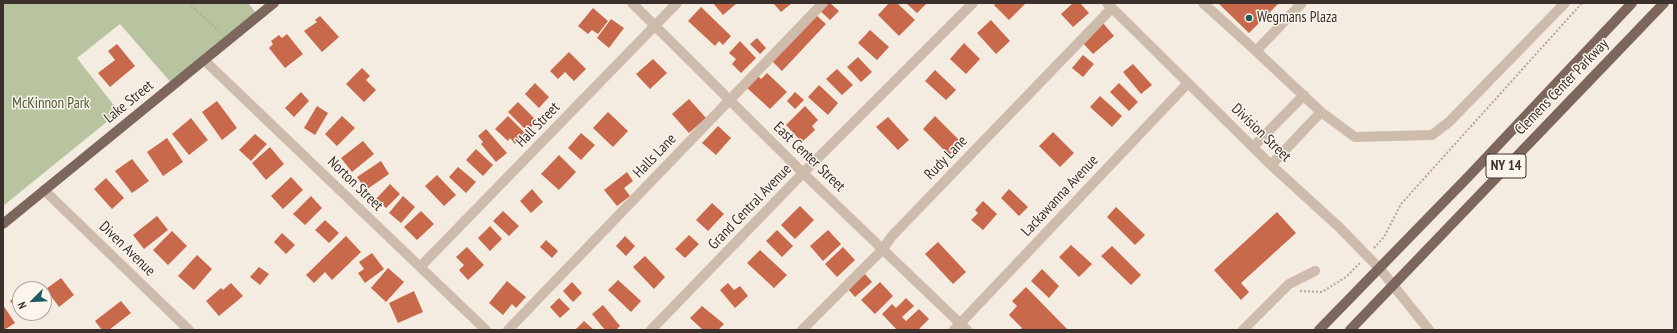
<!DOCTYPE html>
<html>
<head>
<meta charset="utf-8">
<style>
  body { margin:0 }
  #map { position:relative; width:1677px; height:333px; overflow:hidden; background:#f4ebe1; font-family:"PT Sans Narrow",sans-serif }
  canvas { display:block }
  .frame { position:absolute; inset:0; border:4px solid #3b302b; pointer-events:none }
  .north { position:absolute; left:12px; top:281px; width:40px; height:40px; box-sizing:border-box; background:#fbf5ee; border:1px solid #aea6a0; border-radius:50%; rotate:246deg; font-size:11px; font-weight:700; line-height:16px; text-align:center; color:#3b302b }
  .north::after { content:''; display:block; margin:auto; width:14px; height:18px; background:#1f5a5e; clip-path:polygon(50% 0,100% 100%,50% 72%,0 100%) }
</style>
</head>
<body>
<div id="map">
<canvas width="1677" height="333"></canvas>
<div class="frame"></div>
<div class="north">N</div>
</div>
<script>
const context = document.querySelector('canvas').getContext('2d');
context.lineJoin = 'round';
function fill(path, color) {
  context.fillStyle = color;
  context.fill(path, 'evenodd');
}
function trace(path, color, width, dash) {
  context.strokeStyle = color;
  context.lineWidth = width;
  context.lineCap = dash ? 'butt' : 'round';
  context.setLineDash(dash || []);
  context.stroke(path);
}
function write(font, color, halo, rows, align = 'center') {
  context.font = font + ' "PT Sans Narrow",sans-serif';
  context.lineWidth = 3;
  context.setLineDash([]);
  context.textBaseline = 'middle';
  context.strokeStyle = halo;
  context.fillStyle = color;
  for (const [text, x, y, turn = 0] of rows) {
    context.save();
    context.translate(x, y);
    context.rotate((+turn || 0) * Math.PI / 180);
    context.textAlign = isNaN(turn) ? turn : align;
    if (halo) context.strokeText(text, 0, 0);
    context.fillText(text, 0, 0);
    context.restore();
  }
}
fill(new Path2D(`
  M3 3H248L258 15 173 85 120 24 77 58 119 112 3 206Z`), '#b8c4a0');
fill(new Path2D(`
  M713 3H737L723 15Z
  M773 3H792L781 12Z
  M823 3H830L839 11 830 20 818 9Z
  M889 3H897L915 20 899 36 878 15Z
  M906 3H927L917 13Z
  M996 3H1026L1009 20 994 5Z
  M1073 3H1080L1089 13 1073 27 1061 14Z
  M1218 3H1279L1249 33Z
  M701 7 731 36 723 45 719 41 715 46 688 21Z
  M593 8 608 21 598 34 592 30 588 34 578 26Z
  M816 15 826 24 782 71 772 61Z
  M320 16 339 37 322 52 304 31 317 22 315 20Z
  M611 19 624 28 609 48 597 38Z
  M991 20 1010 41 996 54 977 33Z
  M1103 23 1114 36 1093 54 1082 42Z
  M870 30 889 47 877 60 858 43Z
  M287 34 303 54 285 68 269 48 273 44 271 41 279 35 282 38Z
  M757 38 766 48 760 54 750 44Z
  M740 41 756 58 741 73 732 64 736 59 729 53Z
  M964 43 980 59 966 74 950 59Z
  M117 44 135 66 110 87 98 73 115 60 108 51Z
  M569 52 586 69 574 81 565 72 558 79 550 71Z
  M1083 55 1094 64 1083 77 1072 68Z
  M858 57 872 72 861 82 847 67Z
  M653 59 667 73 650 89 636 74Z
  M1133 64 1152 85 1141 94 1123 72Z
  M362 68 370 76 366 80 376 90 364 102 346 84Z
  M837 69 853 85 842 95 826 79Z
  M935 70 956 90 946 100 925 81Z
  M767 73 787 92 770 109 746 87 757 75 761 79Z
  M535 83 549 97 539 108 525 94Z
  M1119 83 1138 102 1129 111 1110 92Z
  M819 85 838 103 828 115 808 97Z
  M301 92 309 101 294 117 285 108Z
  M795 92 804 100 795 109 787 101Z
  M1100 96 1122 116 1112 127 1090 107Z
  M689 99 706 118 689 133 672 114Z
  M217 101 237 128 222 140 202 112Z
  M518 102 537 121 527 131 508 112Z
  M317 106 328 113 315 135 304 128Z
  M805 106 818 120 812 126 815 130 802 142 786 125Z
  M608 112 628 131 613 147 593 128Z
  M342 116 355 128 337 146 325 134Z
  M508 116 525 133 515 144 510 138 508 141 495 129Z
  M935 116 962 143 949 155 923 129Z
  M888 117 909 140 898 150 876 127Z
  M191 118 208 140 189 155 172 134Z
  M718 126 731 138 716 155 702 143Z
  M486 129 507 153 496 162 481 144 483 142 478 136Z
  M1053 132 1074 153 1060 167 1039 146Z
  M581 133 595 145 581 160 568 148Z
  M255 134 267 144 251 161 239 150Z
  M167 138 183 162 163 176 147 152Z
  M363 141 374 154 352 172 341 158Z
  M270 147 284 164 266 180 252 163Z
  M476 149 493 165 483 176 466 160Z
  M559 155 576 172 559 190 541 174Z
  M132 159 149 181 132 193 115 171Z
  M381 161 389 174 366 190 357 177Z
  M458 167 476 182 466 193 449 177Z
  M627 172 633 181 624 188 630 196 617 206 604 190Z
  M437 175 456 195 444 206 425 186Z
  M291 177 303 190 283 209 271 196Z
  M106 178 124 198 112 209 94 189Z
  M390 184 400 194 386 208 376 199Z
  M532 189 543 202 531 213 520 201Z
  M1009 189 1028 207 1019 216 1001 198Z
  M311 196 322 208 305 225 293 214Z
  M403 196 415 207 401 223 389 213Z
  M983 201 997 214 983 230 971 220 978 213 975 210Z
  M712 203 724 214 708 231 696 220Z
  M800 206 814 220 795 239 781 225Z
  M1116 207 1145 235 1135 245 1107 217Z
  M421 211 434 224 417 240 404 227Z
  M503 211 519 226 509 236 493 221Z
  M1277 212 1296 233 1241 283 1249 292 1241 300 1214 270Z
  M157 216 168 230 144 249 133 235Z
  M325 220 339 233 329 243 315 230Z
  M490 226 502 239 490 251 478 238Z
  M777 230 793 246 782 257 766 241Z
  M828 230 841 244 823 261 810 246Z
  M172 231 187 246 168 265 153 250Z
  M282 233 295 245 286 254 274 242Z
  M689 235 699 244 685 258 675 249Z
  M346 236 361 252 332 280 325 272 314 283 306 275Z
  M625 236 635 246 626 256 616 246Z
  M546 240 558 251 552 258 540 247Z
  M938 242 966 272 953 284 925 254Z
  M1071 245 1092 264 1079 277 1059 257Z
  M1112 246 1141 275 1131 285 1101 256Z
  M467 247 484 265 468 280 459 270 464 265 456 257Z
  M843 247 855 260 837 277 825 264Z
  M760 250 787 275 774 288 747 263Z
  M372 253 384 269 365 283 358 273 364 269 359 262Z
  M197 255 212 269 194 290 178 276Z
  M645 256 665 277 654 289 633 267Z
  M259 267 269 274 260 285 250 277Z
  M388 268 404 282 386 302 371 288Z
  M1042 269 1059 286 1049 298 1031 281Z
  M865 274 872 282 855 297 848 289Z
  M61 278 74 295 59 307 46 289Z
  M618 280 641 301 631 312 608 290Z
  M507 281 526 297 516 308 512 304 503 315 489 303Z
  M572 282 582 293 573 302 563 291Z
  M880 282 893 296 875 314 861 300Z
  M231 283 243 296 219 316 206 301 221 288 223 290Z
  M728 283 734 290 740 286 748 296 735 308 720 290Z
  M1026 287 1068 330H1020L1022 328 1009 315 1017 306 1012 301Z
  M414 291 423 312 398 323 389 303Z
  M20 293V313L10 301Z
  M559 298 570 309 560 318 550 307Z
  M906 298 914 306 902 317 906 321 919 309 929 319 918 330H897L882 314 892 304 896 308Z
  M121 301 131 313 109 330H102L95 321Z
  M3 305 15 323 4 330H3Z
  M603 305 620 326 616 330H605L592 314Z
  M702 306 724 324 718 330H703L690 318Z
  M584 321 594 330H575Z`), '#c8694b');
trace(new Path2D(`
  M188 3 218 30
  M1374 248 1384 237 1401 204 1582 3
  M1300 291 1322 292 1346 277 1360 263`), '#b9a596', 2, [2, 2]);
trace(new Path2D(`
  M632 3 803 173 967 330
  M1107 3 1271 165 1339 227 1380 269 1429 330
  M1203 3 1256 51
  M1302 3 1256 51 1321 112 1355 137 1432 135 1449 122 1565 3
  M204 60 486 330
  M1253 147 1304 95
  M1271 165 1321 112
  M44 190 189 330
  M420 267 677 3
  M508 330 823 3
  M651 330 803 173 973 3
  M802 330 883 249 891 237 1112 8
  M954 330 1188 83
  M1243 330 1289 284 1315 271`), '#cdbbac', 10);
trace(new Path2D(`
  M3 224 274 3
  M1319 330 1468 177 1632 3
  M1350 330 1664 3`), '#7d675c', 10);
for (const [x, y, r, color] of [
  [1249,18,4,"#1f5a5e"]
]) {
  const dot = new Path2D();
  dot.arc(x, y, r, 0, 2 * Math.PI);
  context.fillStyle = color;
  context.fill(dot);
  trace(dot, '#fbf5ee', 1.5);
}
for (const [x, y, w] of [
  [1506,166,40]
]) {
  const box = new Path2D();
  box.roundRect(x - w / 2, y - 12, w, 24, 3);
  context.fillStyle = '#fbf5ee';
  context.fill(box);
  trace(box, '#3b302b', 1);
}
write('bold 14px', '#3b302b', null, [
  ["NY 14",1506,166]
]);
write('15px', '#3b302b', '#fbf5ee', [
  ["Wegmans Plaza",1257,18]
], 'left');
write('15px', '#3b302b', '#fbf5ee', [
  ["Clemens Center Parkway",1562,87,-46],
  ["Lake Street",129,102,-39],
  ["Hall Street",538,125,-46],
  ["Division Street",1261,133,44],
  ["Halls Lane",655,156,-46],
  ["East Center Street",809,157,44],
  ["Rudy Lane",946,158,-46],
  ["Norton Street",355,184,44],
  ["Lackawanna Avenue",1060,196,-47],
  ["Grand Central Avenue",750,207,-46],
  ["Diven Avenue",127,249,44]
]);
write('15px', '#4a5a2e', '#fbf5ee', [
  ["McKinnon Park",51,104]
]);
</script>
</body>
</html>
